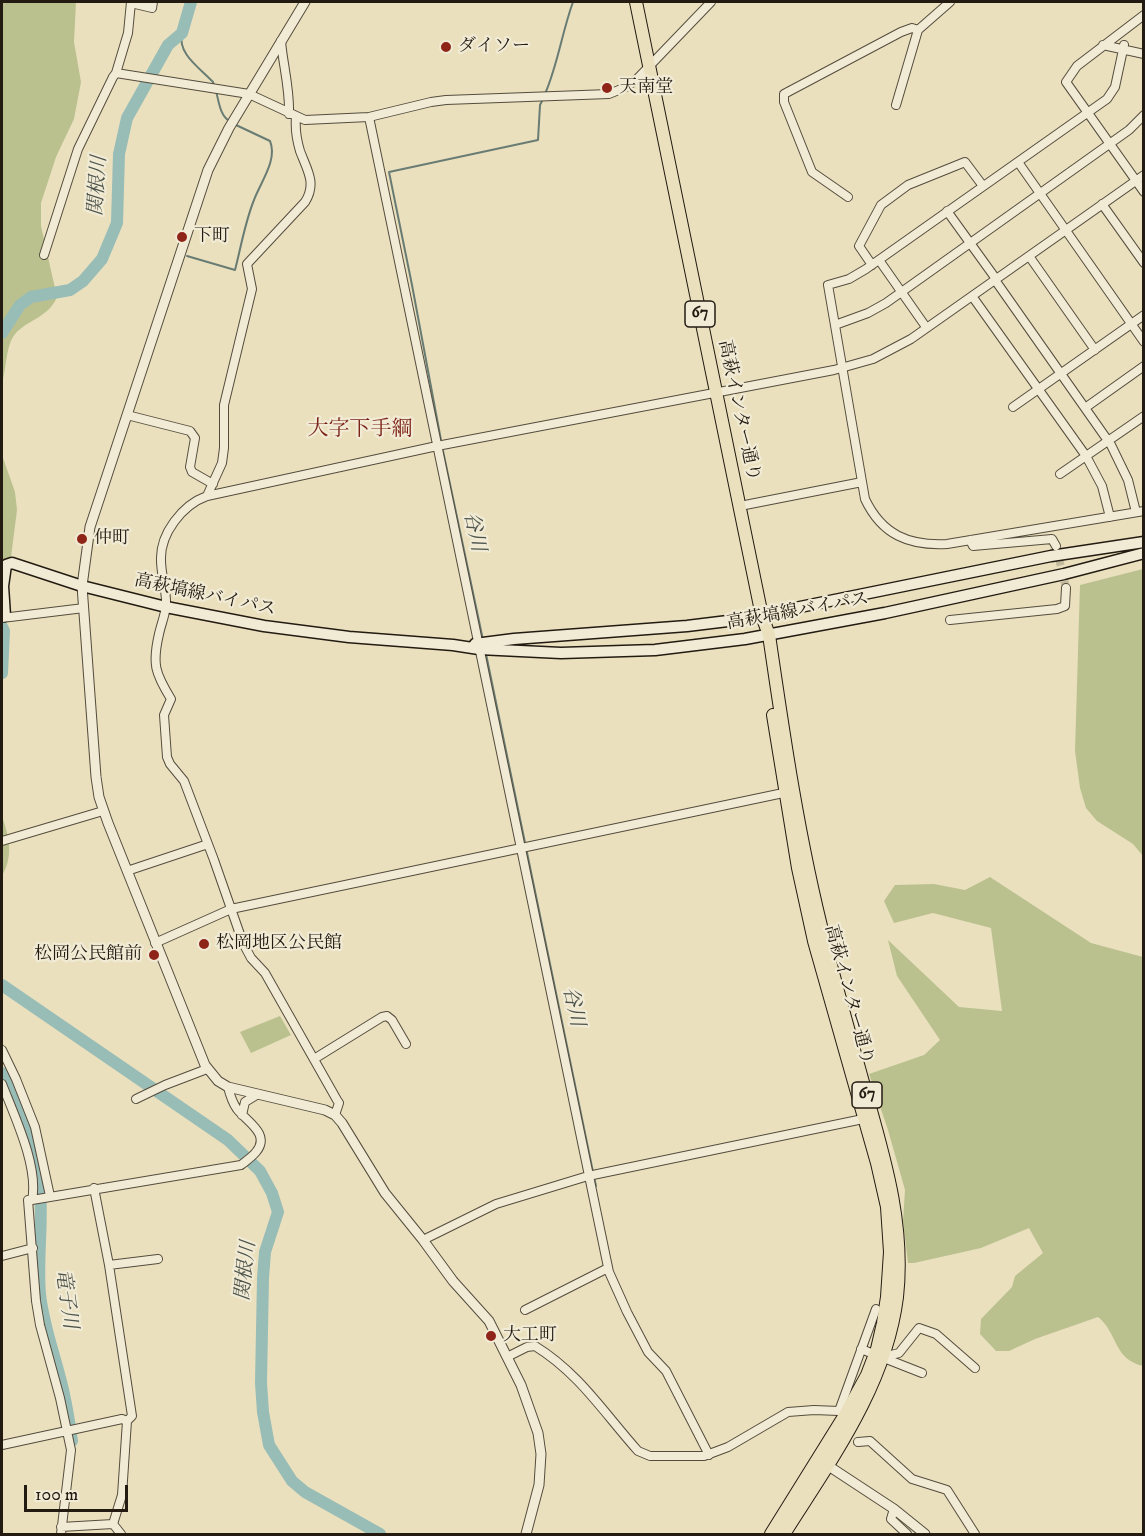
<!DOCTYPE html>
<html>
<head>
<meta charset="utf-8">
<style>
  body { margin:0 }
  #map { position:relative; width:1145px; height:1536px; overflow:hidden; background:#eae0be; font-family:"IM FELL DW Pica",serif }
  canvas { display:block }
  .frame { position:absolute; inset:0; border:3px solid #231b12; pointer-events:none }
  .scale { position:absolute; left:24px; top:1485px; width:104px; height:27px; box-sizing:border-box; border:3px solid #231b12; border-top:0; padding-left:8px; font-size:18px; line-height:21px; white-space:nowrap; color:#231b12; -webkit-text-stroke:4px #f1ebd5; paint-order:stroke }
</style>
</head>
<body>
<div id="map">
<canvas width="1145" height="1536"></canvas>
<div class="frame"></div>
<div class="scale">100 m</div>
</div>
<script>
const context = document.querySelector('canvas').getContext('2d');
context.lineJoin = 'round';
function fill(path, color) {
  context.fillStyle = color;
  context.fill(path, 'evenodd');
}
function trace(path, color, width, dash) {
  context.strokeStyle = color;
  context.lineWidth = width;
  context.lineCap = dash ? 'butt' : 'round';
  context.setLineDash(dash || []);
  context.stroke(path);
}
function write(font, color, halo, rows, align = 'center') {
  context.font = font + ' "IM FELL DW Pica","Noto Serif JP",serif';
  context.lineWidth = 4.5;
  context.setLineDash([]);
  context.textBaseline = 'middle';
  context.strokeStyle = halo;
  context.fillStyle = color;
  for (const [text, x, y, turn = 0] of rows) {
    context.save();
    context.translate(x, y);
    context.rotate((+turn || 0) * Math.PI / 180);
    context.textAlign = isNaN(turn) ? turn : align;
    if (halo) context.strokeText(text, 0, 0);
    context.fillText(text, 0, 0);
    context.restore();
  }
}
fill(new Path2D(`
  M2 2H76L74 42 81 82 74 119 56 157 41 203V226L57 297C48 319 24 320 13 337 6 348 6 370 2 383Z
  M2 455 15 492 17 510 2 628Z
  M1143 569H1144L1143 856 1133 844 1097 821 1086 808 1080 788 1075 751 1080 585Z
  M2 816C9 837 14 855 2 876Z
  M990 877 1091 943 1143 957V1366C1113 1359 1118 1333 1098 1317L1035 1339 1009 1351H996L980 1334 981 1319 1012 1287 1015 1276 1043 1253 1029 1228 981 1248 914 1263H908L903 1221 905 1190 888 1130 869 1074 924 1055 940 1040 897 976 888 940 959 1007 1002 1011 991 928 933 913 894 923 884 901 895 885 934 884 965 890Z
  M280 1016 291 1035 251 1053 240 1032Z`), '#bac18f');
trace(new Path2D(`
  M182 33C177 54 200 68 213 82L214 85
  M216 91C219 102 220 117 231 122
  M545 94C558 64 562 32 573 2
  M187 256 235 270C241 247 245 222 254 200 260 183 278 160 270 141L236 125
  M483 640 443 451 412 285 389 172 538 140 540 105 543 99
  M486 654 593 1172
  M594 1177 596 1186`), '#697c74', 2);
trace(new Path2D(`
  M2 333 20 305 31 297 70 290 83 281 102 259 117 223 119 154 127 118 168 45 182 33 191 2
  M2 627 4 631 2 673
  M2 985 228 1140 260 1171 272 1193 278 1212 265 1252 263 1278 261 1383 263 1412 269 1445 292 1481 305 1492 380 1534
  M2 1073C22 1108 36 1148 40 1189 43 1224 37 1259 40 1294 43 1323 53 1350 60 1378 66 1399 69 1420 72 1441`), '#98bcb6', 12);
trace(new Path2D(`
  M1056 546 1066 588`), '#c2b99c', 8, [8, 4]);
const minor = new Path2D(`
  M131 3 152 8 153 2
  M1144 15 1077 66 1066 82 1144 192
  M281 41C283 65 290 89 289 114
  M1103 45 1144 54
  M1124 45 1115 87 1107 99 866 269 849 279 828 285 865 499C882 535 909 546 947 544L1144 511
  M116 73 249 94 305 120 369 117 431 102 446 100 609 94 626 87 637 79 711 2
  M896 105 918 30 950 2
  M369 117 609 1272 627 1312 648 1352 666 1371 709 1455
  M1018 162 1144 342
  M848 197 812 172 784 102V94L901 32 912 28 918 30
  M1102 204 1144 263
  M947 211 996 279
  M44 255 78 149 113 77 116 73 128 33 131 2
  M1029 256 1095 350
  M879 260 926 327
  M872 265 859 246 881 205 908 185 965 162 983 186
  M995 280 1111 445 1128 480 1136 512
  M972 296 1086 456 1102 486 1110 517
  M835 325 868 313 886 303 1129 130 1144 115
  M1013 407 1144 315
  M1085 408 1144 366
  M127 415 190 431 195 438 190 467 192 472 213 484
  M1060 474 1144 416
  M207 496 222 463 224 448V405L252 289 247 264 305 202C317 183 307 170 300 151 297 141 295 128 296 117
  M740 506 862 482
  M970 540 973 546 1052 539 1056 546
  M2 618 84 608
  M950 620 1057 609 1065 606 1066 588
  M2 841 103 811
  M127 871 208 844
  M155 943 231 909 788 792
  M2 1050 16 1079 35 1127 50 1196
  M314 1059 382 1017 387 1016 392 1020 406 1044
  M2 1084C14 1115 39 1167 32 1200H28L36 1301 40 1325 60 1398 71 1450 61 1534
  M136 1099 165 1085 207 1069
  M242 1115 245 1102 258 1094
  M335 1115 339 1103 337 1100 265 973 251 958 243 943 214 860 184 781 170 764 167 757 164 715 171 699C155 673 152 664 159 634 161 625 165 615 166 606 167 591 161 576 161 560 160 534 182 505 207 496L437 446 834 370 873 359 911 339 1144 175
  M94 1188 109 1265 132 1416 127 1421 122 1495 113 1524 121 1534
  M32 1200 241 1165C246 1161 252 1157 256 1152 271 1134 247 1122 237 1109 232 1102 230 1095 228 1087
  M423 1240 496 1204 588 1176 863 1119
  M2 1256 33 1248
  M109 1265 158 1259
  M525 1310 608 1268
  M861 1349 922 1373
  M507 1357 527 1347 535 1346C579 1373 604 1413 638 1451L650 1456H704L728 1447 788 1412 814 1410 839 1411 845 1415
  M883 1357 899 1353 919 1328 936 1334 975 1368
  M839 1411 876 1309
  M858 1442 870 1441 912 1479 947 1490 975 1534
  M2 1445 122 1419 127 1421
  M894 1509 891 1519 907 1534
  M61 1527 113 1524`);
const tertiary = new Path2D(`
  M305 2 229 128 208 170 90 527 82 586 96 777 99 797 108 823 205 1065 218 1081 228 1087 325 1110 335 1115 342 1123 385 1193 423 1240 453 1281 489 1321 521 1385 538 1433 541 1454 539 1485 526 1534
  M824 1463 894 1509 925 1534`);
const secondary = new Path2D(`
  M5 616 3 586 6 565 12 563 82 586 166 607 264 626 349 637 453 645 479 649 561 653 655 650 745 639 885 613 1064 574 1144 553
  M475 644 514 639 687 626 736 620 1051 556 1144 542`);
const primary = new Path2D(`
  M636 2 762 616 769 635C784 738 799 841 825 942 838 993 852 1043 866 1093 885 1160 905 1226 897 1297 886 1386 830 1461 784 1534
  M771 1534 845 1415 867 1375 877 1349 883 1323 887 1297 890 1252 887 1207 877 1163 814 941 798 868 773 715`);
trace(minor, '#554c3d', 10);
trace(tertiary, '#554c3d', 11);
trace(secondary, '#231b12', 13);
trace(primary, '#231b12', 14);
trace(minor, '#f1ebd5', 8);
trace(tertiary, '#f1ebd5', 9);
trace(secondary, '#f1ebd5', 10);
trace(primary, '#eae0be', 12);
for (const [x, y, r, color] of [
  [446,47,6,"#8f2418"],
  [607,88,6,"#8f2418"],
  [182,237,6,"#8f2418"],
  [82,539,6,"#8f2418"],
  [204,944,6,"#8f2418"],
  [154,955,6,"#8f2418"],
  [491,1336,6,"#8f2418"]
]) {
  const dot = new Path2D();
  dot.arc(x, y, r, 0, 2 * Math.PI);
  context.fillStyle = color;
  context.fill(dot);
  trace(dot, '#f1ebd5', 2);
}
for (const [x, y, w] of [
  [700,314,30],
  [867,1095,30]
]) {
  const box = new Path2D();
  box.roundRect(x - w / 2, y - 13, w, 26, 4.5);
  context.fillStyle = '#f1ebd5';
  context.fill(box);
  trace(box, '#231b12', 1.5);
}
write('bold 16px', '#231b12', null, [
  ["67",700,314],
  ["67",867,1095]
]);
write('18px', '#231b12', '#f1ebd5', [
  ["ダイソー",458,47],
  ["天南堂",619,88],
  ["下町",194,237],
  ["仲町",94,539],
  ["松岡地区公民館",216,944],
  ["松岡公民館前",142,955,"right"],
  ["大工町",503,1336]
], 'left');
write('18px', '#231b12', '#f1ebd5', [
  ["高萩インター通り",738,411,78],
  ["高萩塙線バイパス",205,596,12],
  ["高萩塙線バイパス",798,612,-10],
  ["高萩インター通り",848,995,75]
]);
write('italic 20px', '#4c534b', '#f1ebd5', [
  ["関根川",99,186,-86],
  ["谷川",473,532,78],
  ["谷川",572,1007,78],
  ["関根川",247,1271,-84],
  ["竜子川",65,1299,82]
]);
write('21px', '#7a1f14', '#f1ebd5', [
  ["大字下手綱",360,431]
]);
</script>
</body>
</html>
